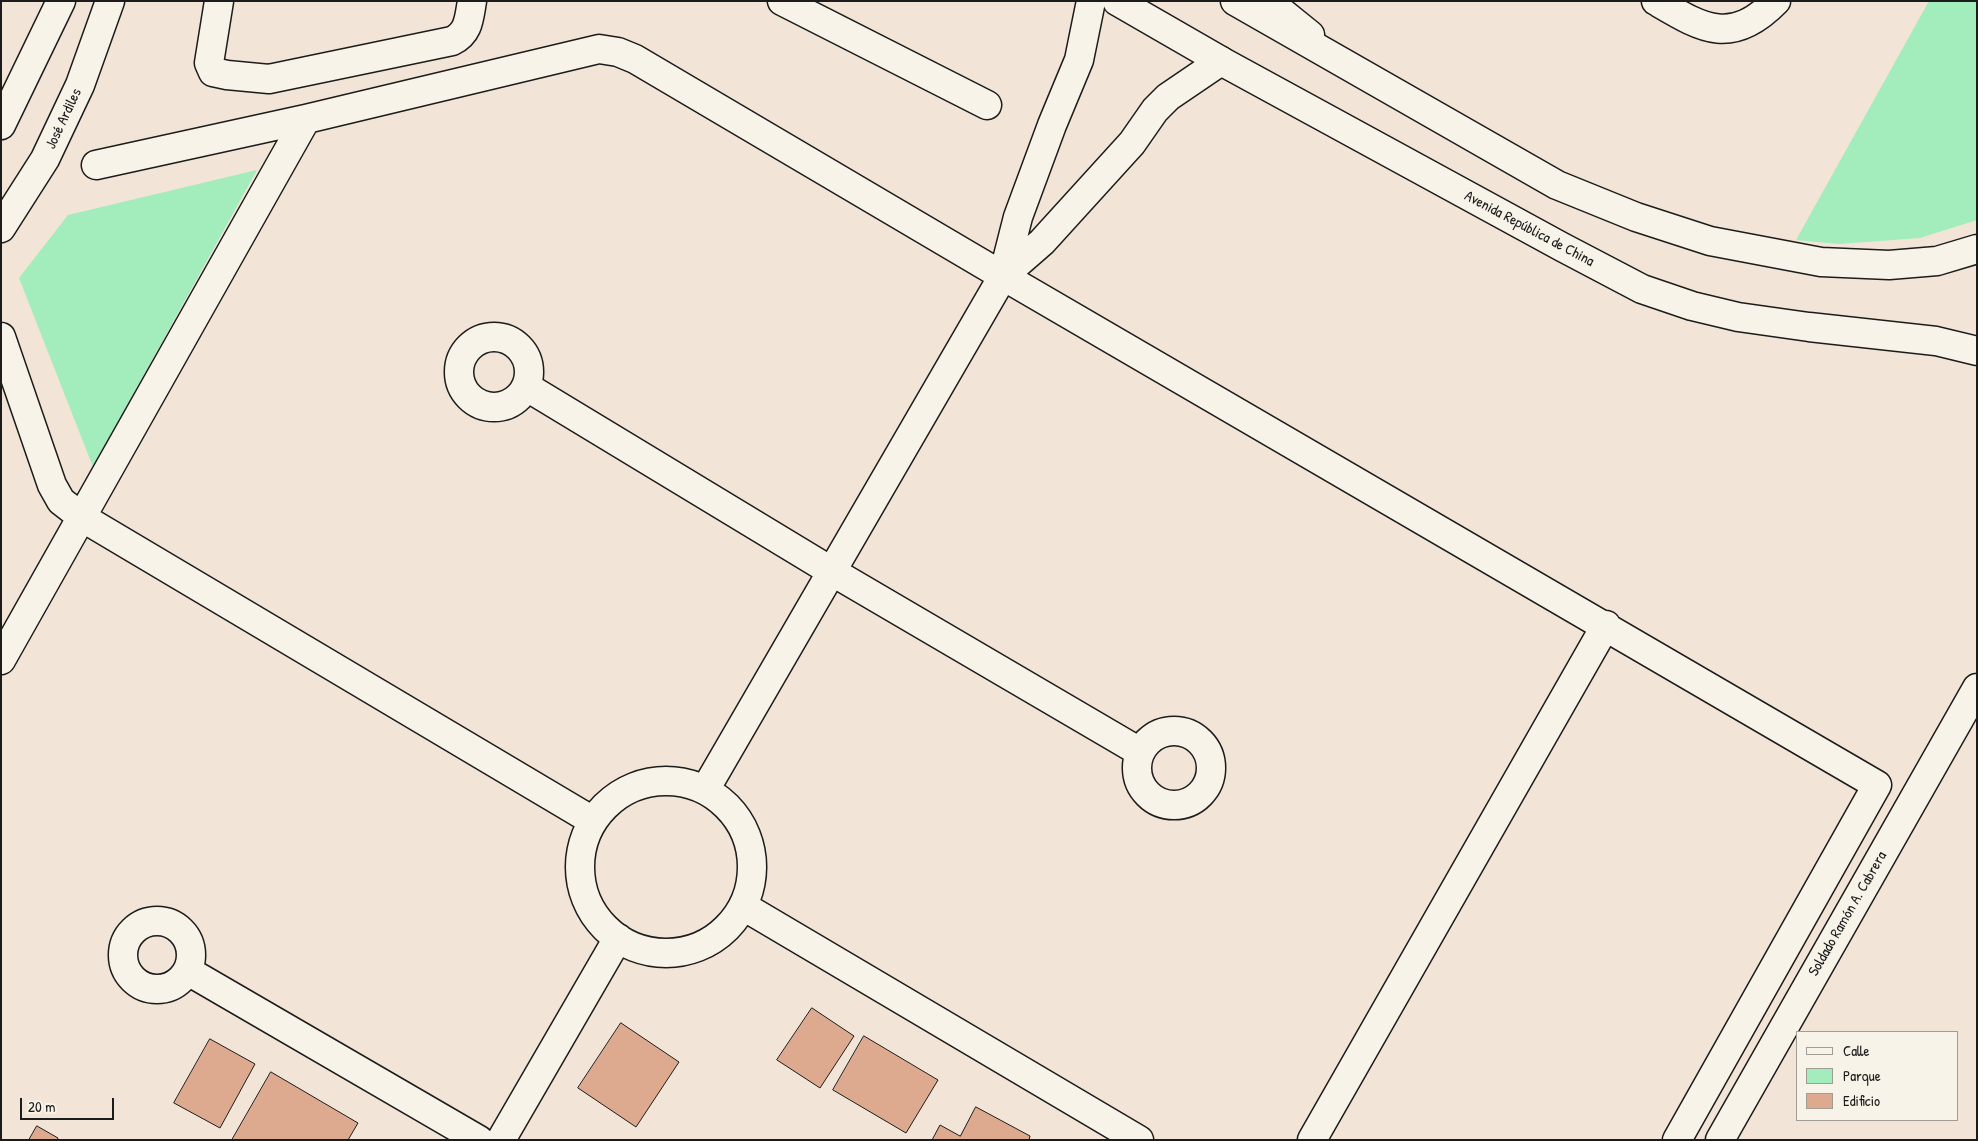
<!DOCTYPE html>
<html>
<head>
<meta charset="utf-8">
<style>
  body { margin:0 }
  #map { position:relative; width:1978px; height:1141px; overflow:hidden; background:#f2e4d6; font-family:"Patrick Hand",sans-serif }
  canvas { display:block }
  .frame { position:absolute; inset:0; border:2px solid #1c1c1c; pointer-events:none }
  .legend { position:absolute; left:1796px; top:1031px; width:162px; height:90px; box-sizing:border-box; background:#f7f3e8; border:1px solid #9f9d96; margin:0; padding:6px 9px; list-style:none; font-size:15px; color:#1c1c1c }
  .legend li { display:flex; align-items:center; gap:10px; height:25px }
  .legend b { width:25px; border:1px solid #9f9d96 }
  .scale { position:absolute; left:20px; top:1098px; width:94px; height:22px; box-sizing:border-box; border:2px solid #1c1c1c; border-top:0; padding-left:6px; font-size:15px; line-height:18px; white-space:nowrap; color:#1c1c1c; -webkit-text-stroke:4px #f7f3e8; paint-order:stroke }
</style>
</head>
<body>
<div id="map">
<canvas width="1978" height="1141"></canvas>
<div class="frame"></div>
<ul class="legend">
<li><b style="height:6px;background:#f7f3e8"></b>Calle</li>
<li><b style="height:14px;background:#a3ecbb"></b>Parque</li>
<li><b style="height:14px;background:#ddaa90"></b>Edificio</li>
</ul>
<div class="scale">20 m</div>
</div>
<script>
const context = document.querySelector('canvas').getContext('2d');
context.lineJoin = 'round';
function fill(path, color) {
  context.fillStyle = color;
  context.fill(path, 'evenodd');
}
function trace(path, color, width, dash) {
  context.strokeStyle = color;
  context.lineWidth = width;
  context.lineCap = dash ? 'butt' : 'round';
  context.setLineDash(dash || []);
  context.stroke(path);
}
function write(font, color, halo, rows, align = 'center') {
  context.font = font + ' "Patrick Hand",sans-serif';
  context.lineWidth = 4.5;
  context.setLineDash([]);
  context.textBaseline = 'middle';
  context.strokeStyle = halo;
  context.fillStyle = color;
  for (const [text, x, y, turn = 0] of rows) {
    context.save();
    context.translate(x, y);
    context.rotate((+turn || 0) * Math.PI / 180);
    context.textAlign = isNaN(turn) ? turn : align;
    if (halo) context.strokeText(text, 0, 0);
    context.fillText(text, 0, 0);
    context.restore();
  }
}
fill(new Path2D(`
  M1929 1H1977V220L1920 238 1839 244 1796 240Z
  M257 170 93 467 19 278 68 215Z`), '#a3ecbb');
const building = new Path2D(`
  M812 1008 854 1036 820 1088 777 1060Z
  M621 1023 679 1062 636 1127 578 1088Z
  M864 1036 938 1080 906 1133 833 1090Z
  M210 1039 255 1064 220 1128 174 1103Z
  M271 1072 358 1123 348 1140H232Z
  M976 1107 1030 1136 1029 1140H932L940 1125 960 1136Z
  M37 1126 58 1138 57 1140H29Z`);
fill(building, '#ddaa90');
trace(building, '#1c1c1c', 1);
const street = new Path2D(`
  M219 1 209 63 213 72 227 75 269 79 452 41C469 33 469 18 472 1
  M782 1 987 105
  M1268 1 1310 35
  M1656 1C1702 28 1731 47 1776 1
  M1 125 61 1
  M96 165 306 119 599 49 618 52 635 59 1003 276 1877 785 1677 1140
  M1 228 45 159 80 85 110 1
  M1003 276 1042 242 1132 143 1155 110 1168 97 1221 61
  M459 372a35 35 0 1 1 70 0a35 35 0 1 1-70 0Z
  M1 337 52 485 61 501 83 518 593 821
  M527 387 831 571 1140 752
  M1 660 306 119
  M1137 768a37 37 0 1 1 74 0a37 37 0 1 1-74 0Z
  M580 867a86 86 0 1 1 172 0a86 86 0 1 1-172 0Z
  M705 790 1003 276 1018 217 1052 125 1079 60 1091 1
  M743 906 1139 1140
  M123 955a34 34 0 1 1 68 0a34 34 0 1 1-68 0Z
  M188 971 479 1140
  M501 1140 618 938
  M1312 1140 1606 625`);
const secondary = new Path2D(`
  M1117 1 1221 61 1562 247 1642 289 1692 306 1738 317 1809 327 1936 341 1977 351
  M1235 1 1557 185 1636 217 1710 241 1821 262 1889 265 1937 261 1977 249
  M1720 1140 1977 688`);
trace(street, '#1c1c1c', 31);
trace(secondary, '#1c1c1c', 31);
trace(street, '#f7f3e8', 28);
trace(secondary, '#f7f3e8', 28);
write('15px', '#1c1c1c', '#f7f3e8', [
  ["José Ardiles",64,119,-65],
  ["Avenida República de China",1529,229,28],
  ["Soldado Ramón A. Cabrera",1848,914,-60]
]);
</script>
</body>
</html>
